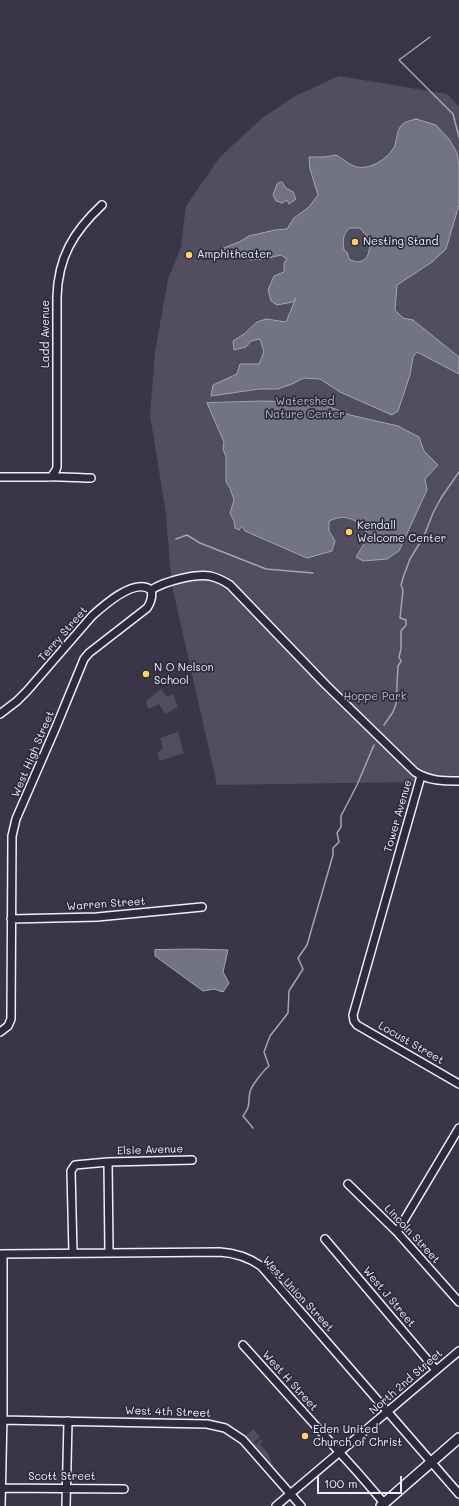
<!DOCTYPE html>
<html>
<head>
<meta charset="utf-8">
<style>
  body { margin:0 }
  #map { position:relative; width:459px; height:1506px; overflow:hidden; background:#3a3648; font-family:Mali,sans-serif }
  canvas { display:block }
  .scale { position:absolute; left:317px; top:1476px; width:85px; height:18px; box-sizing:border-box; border:2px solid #e8f1f8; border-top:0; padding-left:5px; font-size:12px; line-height:14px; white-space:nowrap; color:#e8f1f8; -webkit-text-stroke:3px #2f2a3d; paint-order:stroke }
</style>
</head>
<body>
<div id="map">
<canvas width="459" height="1506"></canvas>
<div class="scale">100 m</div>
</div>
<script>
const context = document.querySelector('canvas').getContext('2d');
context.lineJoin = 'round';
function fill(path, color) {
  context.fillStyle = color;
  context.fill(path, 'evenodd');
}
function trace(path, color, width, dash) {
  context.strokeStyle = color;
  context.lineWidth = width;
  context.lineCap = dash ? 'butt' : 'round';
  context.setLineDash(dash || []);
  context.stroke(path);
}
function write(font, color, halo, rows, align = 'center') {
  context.font = font + ' Mali,sans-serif';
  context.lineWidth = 3.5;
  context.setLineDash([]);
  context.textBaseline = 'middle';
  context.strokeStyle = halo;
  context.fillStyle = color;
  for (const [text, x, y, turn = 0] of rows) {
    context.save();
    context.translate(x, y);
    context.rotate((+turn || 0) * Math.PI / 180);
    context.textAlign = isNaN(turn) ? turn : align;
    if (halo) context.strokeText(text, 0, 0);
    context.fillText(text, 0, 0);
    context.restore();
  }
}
fill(new Path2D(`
  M339 76 447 94 459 107V782H412L217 785 173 590 170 567 166 514 150 415 155 352 168 279 181 247 186 206 220 157 262 118 295 96Z
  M161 689 167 697 173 694 178 707 165 714 159 704 149 709 146 704 147 700Z
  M178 732 184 753 160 761 157 753 163 749 160 738Z
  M253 1429 260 1437 254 1442 256 1444 261 1439 263 1441 260 1444 268 1453 274 1467H271L245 1437Z`), '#504e5f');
const water = new Path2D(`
  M416 119 436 125 449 139 457 153 459 166V205L446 249 432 262 397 285 395 310 403 318 413 320 459 357V374L417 352 413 357 410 375 398 411 392 415 340 392 320 379 304 378 292 384 278 389H259L211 396 213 385 237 374 240 364H259L264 352 260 339 251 341 246 347 234 350 233 341 244 334 257 322 266 319 286 322 296 298 293 302 277 305 271 301 268 290 274 276 284 272V263L287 259 281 255 264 259 250 260 241 252 223 253 221 249 239 242 249 236 275 230 287 229 294 218 309 207 318 195 310 169 309 157H325L336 155C342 158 348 164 354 166 368 172 390 158 395 145 398 136 396 129 404 123 407 121 413 120 416 119ZM350 228H360C363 232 367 235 368 239 373 254 364 268 349 259L347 252 344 250C343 241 342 234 350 228Z
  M282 182 286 188 293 192 296 199 289 204 287 200 282 203 276 201 273 195 277 184Z
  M264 401 320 403 350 415 398 426 419 437 424 451 438 465 425 479 427 490 399 551 387 559 363 561 356 557C362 547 369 539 365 527 351 518 345 514 329 521V531L335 541 332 551 307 558 245 531 242 526 239 530 235 528 234 521 230 513 234 500 230 488 226 482V457L223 449 224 442 207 403Z
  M194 949 228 950 223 972 229 983 223 992 214 989 203 991 155 956V950Z`);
fill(water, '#737482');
trace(water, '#a2a6b1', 1);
trace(new Path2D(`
  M430 37 399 60 453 114 459 137
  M176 539 187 535 200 543 266 569 313 573
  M384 725 393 712 396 704 398 666 401 661 399 657 401 649V631L406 625V620L400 618 403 590 401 585 404 575 410 559 424 536 433 513 441 498 459 472
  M253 1128 243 1116C252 1103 247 1105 250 1092 251 1086 264 1070 269 1066L264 1052 270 1036 288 1013 289 991 303 969 298 958 307 945 333 855V848L339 842 337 833 341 827V816L357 785 374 745`), '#a2a6b1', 1.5);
const minor = new Path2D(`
  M52 476 56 470 57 467V297C58 258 73 232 102 205
  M0 477H48C52 476 83 478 91 478
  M151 590C165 581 194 574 210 576 218 578 224 581 230 585L326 685 415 772C429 781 443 781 459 781
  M0 714 17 701 27 691 92 616C103 606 135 577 151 590
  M421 776 353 1015 354 1021 357 1025 459 1084
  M11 919 97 917 202 907
  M0 1032 8 1026 11 1019 12 836 16 819 56 727 84 659 89 653 147 608C151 602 153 597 151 590
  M108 1162 109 1253
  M348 1184 397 1232 459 1302
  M397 1232 459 1128
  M325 1239 436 1370
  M73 1253 71 1171 75 1165 108 1162 192 1160
  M0 1254 220 1252C235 1253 248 1257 261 1266L459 1494
  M243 1345 359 1474 384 1503
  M0 1420 207 1424 225 1428 243 1440 301 1506
  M0 1488 124 1489
  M1 1506 3 1415V1254
  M66 1506 68 1421
  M276 1506 459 1351`);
const major = new Path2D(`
  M381 1506 459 1438`);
trace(minor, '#e8f1f8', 10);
trace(major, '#e8f1f8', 12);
trace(minor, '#2f2a3d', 7);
trace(major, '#2f2a3d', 9);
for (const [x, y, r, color] of [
  [355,242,4,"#ffd166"],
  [189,255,4,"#ffd166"],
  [349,532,4,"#ffd166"],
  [146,674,4,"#ffd166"],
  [305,1436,4,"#ffd166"]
]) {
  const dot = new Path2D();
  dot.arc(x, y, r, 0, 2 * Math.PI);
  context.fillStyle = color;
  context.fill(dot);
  trace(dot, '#2f2a3d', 1.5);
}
write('11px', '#e8f1f8', '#2f2a3d', [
  ["Nesting Stand",363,242],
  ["Amphitheater",197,255],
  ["Kendall",357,526],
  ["Welcome Center",357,539],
  ["N O Nelson",154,668],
  ["School",154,681],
  ["Eden United",313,1430],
  ["Church of Christ",313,1443]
], 'left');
write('11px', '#e8f1f8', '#2f2a3d', [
  ["Ladd Avenue",46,334,-90],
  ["Terry Street",63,634,-49],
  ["West High Street",33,754,-67],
  ["Tower Avenue",398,816,-74],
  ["Warren Street",106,904,-4],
  ["Locust Street",411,1043,30],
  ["Elsie Avenue",150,1150,-2],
  ["Lincoln Street",412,1234,47],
  ["West Union Street",298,1294,47],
  ["West J Street",389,1297,50],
  ["West H Street",290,1381,48],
  ["North 2nd Street",406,1382,-41],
  ["West 4th Street",168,1412,2],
  ["Scott Street",62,1477]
]);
write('11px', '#b3b8c2', '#2f2a3d', [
  ["Watershed",305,402],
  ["Nature Center",305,415],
  ["Hoppe Park",375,697]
]);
</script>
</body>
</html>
